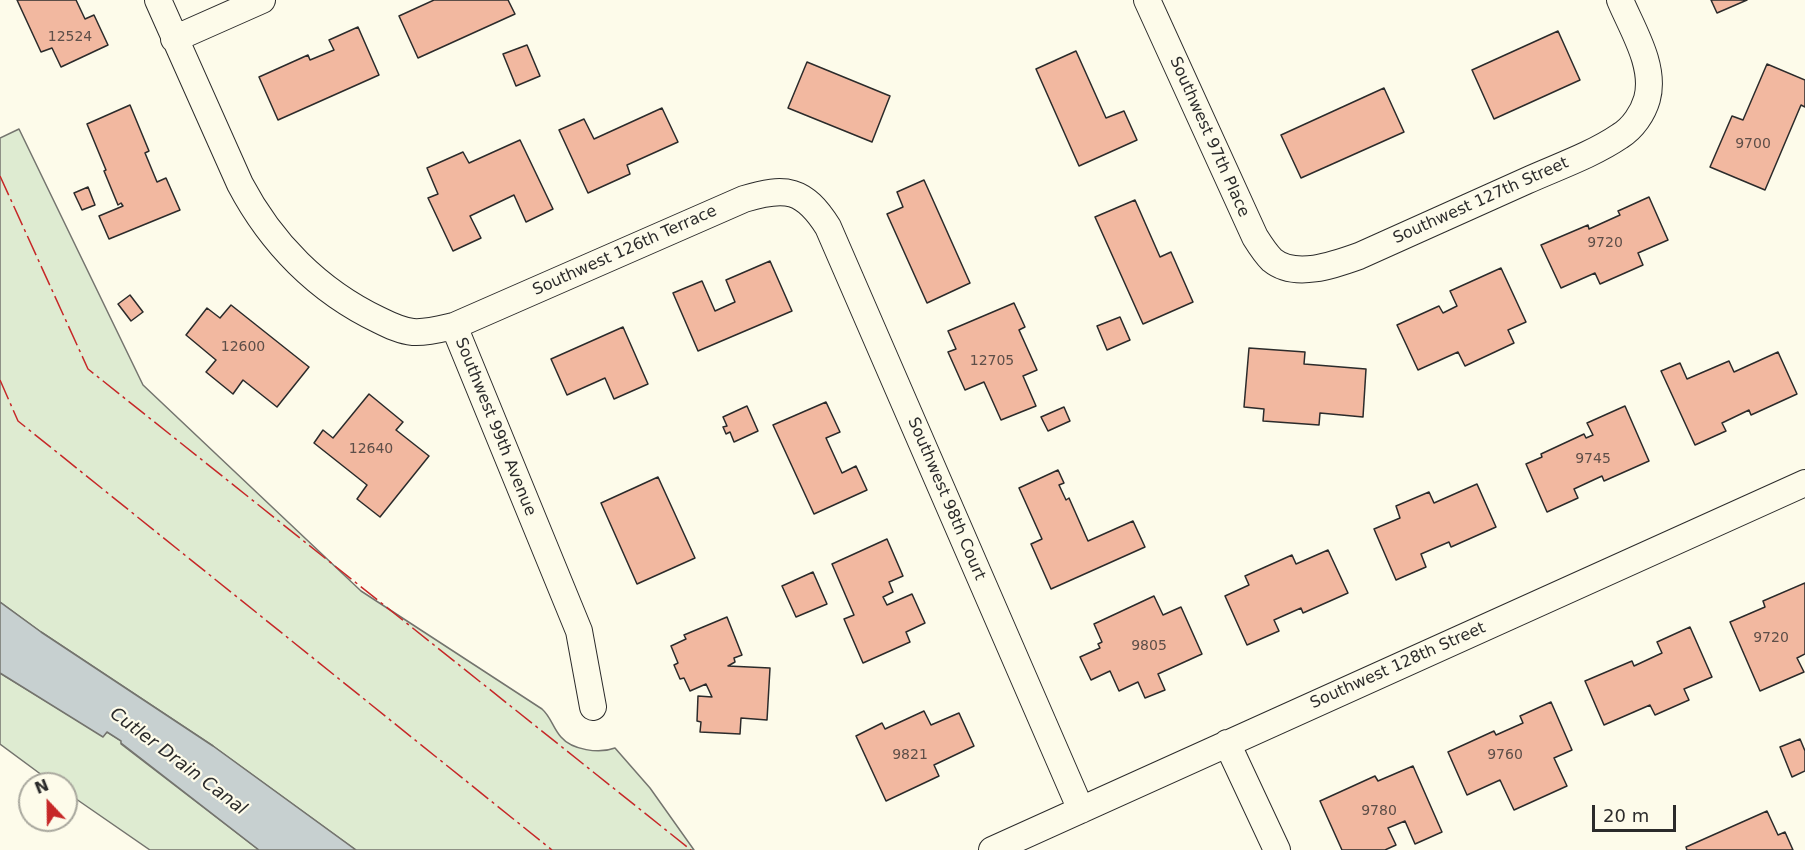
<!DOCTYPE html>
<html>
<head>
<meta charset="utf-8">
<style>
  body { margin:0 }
  #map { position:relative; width:1805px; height:850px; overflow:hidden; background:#fdfbea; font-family:"DejaVu Sans",sans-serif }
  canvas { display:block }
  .north { position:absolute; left:18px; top:772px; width:60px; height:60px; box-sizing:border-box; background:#fdfbea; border:2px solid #a9a89e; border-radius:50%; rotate:338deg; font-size:16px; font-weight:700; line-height:24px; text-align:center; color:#2b2b2b }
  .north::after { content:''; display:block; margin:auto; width:21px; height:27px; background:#c62828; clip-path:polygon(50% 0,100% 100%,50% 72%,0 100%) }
  .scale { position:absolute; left:1592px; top:805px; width:84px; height:27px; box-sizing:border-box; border:3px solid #2b2b2b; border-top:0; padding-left:8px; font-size:18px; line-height:21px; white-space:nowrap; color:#2b2b2b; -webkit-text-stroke:4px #fdfbea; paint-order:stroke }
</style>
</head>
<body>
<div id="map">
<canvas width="1805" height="850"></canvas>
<div class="north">N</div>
<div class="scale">20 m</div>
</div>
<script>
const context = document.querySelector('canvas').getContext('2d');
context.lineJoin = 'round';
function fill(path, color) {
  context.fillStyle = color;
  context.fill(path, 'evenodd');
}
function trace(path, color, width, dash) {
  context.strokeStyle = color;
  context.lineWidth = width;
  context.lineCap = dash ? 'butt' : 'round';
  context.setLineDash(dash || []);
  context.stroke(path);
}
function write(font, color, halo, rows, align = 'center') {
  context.font = font + ' "DejaVu Sans",sans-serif';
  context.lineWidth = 4.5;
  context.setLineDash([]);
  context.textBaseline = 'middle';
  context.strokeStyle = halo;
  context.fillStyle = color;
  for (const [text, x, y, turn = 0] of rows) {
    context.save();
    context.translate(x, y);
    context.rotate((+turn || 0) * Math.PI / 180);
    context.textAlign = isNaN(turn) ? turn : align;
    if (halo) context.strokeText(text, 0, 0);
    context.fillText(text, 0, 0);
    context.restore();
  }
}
const green = new Path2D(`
  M19 129 143 385 361 591 542 709C551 717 553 728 561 737 572 750 599 754 615 748L650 788 694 850H356L213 746 41 632 0 602V138Z
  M0 673 103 736 107 732 122 741 121 744 259 850H150L66 792V784H54L0 744Z`);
fill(green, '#deebd1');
trace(green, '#74746e', 1.5);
const water = new Path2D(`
  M0 602 41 632 213 746 356 850H259L121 743V741L107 732 103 737 0 673Z`);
fill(water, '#c7d0d0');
trace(water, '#74746e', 1.5);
const building = new Path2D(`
  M17 0H76L85 19 94 15 108 45 61 67 52 48 41 52Z
  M434 0H508L515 14 418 58 399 16Z
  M1711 0H1747L1717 13Z
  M358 27 379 75 278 120 259 77 308 55 310 60 334 50 329 40Z
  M1558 31 1580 80 1494 119 1472 70Z
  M527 45 540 76 516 86 503 54Z
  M1076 51 1106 118 1124 111 1137 140 1079 166 1036 69Z
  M807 62 890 96 872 142 788 108Z
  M1767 64 1805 80V107L1801 105 1765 190 1710 167 1732 116 1743 120Z
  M1384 88 1404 132 1301 178 1281 135Z
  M130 105 149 151 145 153 157 182 166 178 180 210 109 239 99 216 123 206 121 203 118 205 104 171 106 170 87 124Z
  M662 108 678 142 627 165 630 174 588 193 559 130 584 119 594 139Z
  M520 140 553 209 526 222 514 195 470 216 481 238 453 251 428 198 438 194 427 168 463 152 469 163Z
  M924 180 970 283 927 303 887 214 903 207 897 192Z
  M88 187 95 205 82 210 74 193Z
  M1649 197 1668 240 1638 253 1643 265 1600 284 1595 273 1561 288 1541 245 1588 225 1589 229 1620 215 1618 211Z
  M1135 200 1160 257 1171 252 1193 302 1143 324 1095 217Z
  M770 261 792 311 698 351 673 293 702 281 715 311 735 302 726 280Z
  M1501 268 1526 322 1508 330 1514 343 1465 366 1458 352 1418 370 1397 325 1439 306 1443 313 1457 306 1450 291Z
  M130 295 143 312 131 321 118 304Z
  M1014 303 1025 327 1019 330 1037 370 1023 376 1036 406 1001 420 984 382 965 390 948 352 956 349 948 331Z
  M231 305 309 367 277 407 243 380 233 394 206 372 216 360 186 335 207 308 220 318Z
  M1120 317 1130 340 1107 350 1097 326Z
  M623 327 648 384 614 399 605 378 567 395 551 359Z
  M1249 348 1305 352 1304 364 1366 369 1363 417 1320 413 1319 425 1263 421 1264 409 1244 407Z
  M1778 352 1797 394 1751 415 1749 410 1722 423 1726 431 1695 445 1661 371 1680 363 1687 379 1729 361 1734 372Z
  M369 394 403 422 396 430 429 456 380 517 357 499 367 485 314 443 323 430 333 438Z
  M826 402 840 432 826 438 842 473 856 466 867 490 814 514 773 425Z
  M747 406 758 431 734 442 730 432 726 434 723 427 727 426 723 417Z
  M1625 406 1649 461 1604 481 1602 476 1574 489 1578 498 1547 512 1526 464 1542 457 1541 454 1584 434 1586 438 1593 435 1587 423Z
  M1064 407 1070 421 1048 431 1041 417Z
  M1058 470 1064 483 1059 485 1066 500 1069 498 1088 541 1133 521 1145 547 1051 589 1031 544 1042 539 1019 488Z
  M658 477 695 558 637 584 601 503Z
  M1477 484 1496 527 1451 547 1449 542 1421 554 1426 567 1396 580 1374 529 1400 518 1396 506 1429 492 1434 503Z
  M887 539 903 576 889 582 893 592 883 597 887 605 912 594 925 623 906 632 910 642 863 663 844 619 854 615 832 564Z
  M1328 550 1348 593 1303 613 1301 608 1274 620 1279 631 1247 645 1225 596 1249 585 1245 576 1292 555 1296 564Z
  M813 572 827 604 796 617 782 586Z
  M1805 583V654L1797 658 1804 672 1760 691 1730 622 1765 607 1763 601Z
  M1154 596 1163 615 1181 607 1202 654 1158 674 1165 690 1145 698 1138 682 1119 691 1110 671 1091 680 1080 657 1100 648 1098 644 1102 642 1094 624Z
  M727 617 742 655 734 658 735 662 728 666 770 668 767 720 741 718 740 734 700 732 701 722 697 721 698 696 712 697 706 684 690 691 684 678 680 679 674 665 678 663 671 646 686 639 684 635Z
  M1690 627 1712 677 1684 689 1689 700 1655 715 1650 705 1604 725 1585 681 1632 661 1634 666 1662 653 1657 642Z
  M1551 702 1572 750 1554 758 1567 786 1514 810 1500 780 1467 795 1448 752 1494 731 1496 735 1523 723 1520 716Z
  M924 711 931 725 959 713 974 746 934 765 939 776 886 801 856 736 882 723 885 729Z
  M1800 739 1805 751V771L1792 777 1780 747Z
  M1413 766 1442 832 1415 844 1405 821 1388 828 1396 845 1385 850H1342L1320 801 1375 776 1378 781Z
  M1767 811 1778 835 1785 832 1793 850H1687L1686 847Z`);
fill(building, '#f2b8a0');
trace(building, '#2b2b2b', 1.5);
const minor = new Path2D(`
  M158 0 240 184C271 243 318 291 379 320 389 325 401 331 413 332 427 333 441 329 454 326L579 631 593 707
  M1147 0 1255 237C1260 245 1265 253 1272 260 1295 279 1334 265 1359 256 1414 231 1470 206 1526 181 1557 167 1592 155 1620 136 1633 128 1643 113 1647 99 1656 66 1632 29 1620 0
  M174 39 262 0
  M454 326 744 199C786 186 804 189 828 227L1081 810
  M1227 743 1277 850
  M992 850 1805 483`);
trace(minor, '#2b2b2b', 28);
trace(minor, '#fdfbea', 26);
trace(new Path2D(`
  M0 176 88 369 691 850
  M0 380 18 421 552 850`), '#c62828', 1.5, [21, 4.5, 3, 4.5]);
write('14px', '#5d4e48', null, [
  ["12524",70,37],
  ["9700",1753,144],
  ["9720",1605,243],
  ["12600",243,347],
  ["12705",992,361],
  ["12640",371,449],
  ["9745",1593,459],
  ["9720",1771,638],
  ["9805",1149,646],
  ["9821",910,755],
  ["9760",1505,755],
  ["9780",1379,811]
]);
write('16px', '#2b2b2b', '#fdfbea', [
  ["Southwest 97th Place",1209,137,66],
  ["Southwest 127th Street",1481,201,-24],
  ["Southwest 126th Terrace",625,251,-24],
  ["Southwest 99th Avenue",495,427,68],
  ["Southwest 98th Court",946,499,67],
  ["Southwest 128th Street",1398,666,-24]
]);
write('italic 18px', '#2b2b2b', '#fdfbea', [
  ["Cutler Drain Canal",178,762,37]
]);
</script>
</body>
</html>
